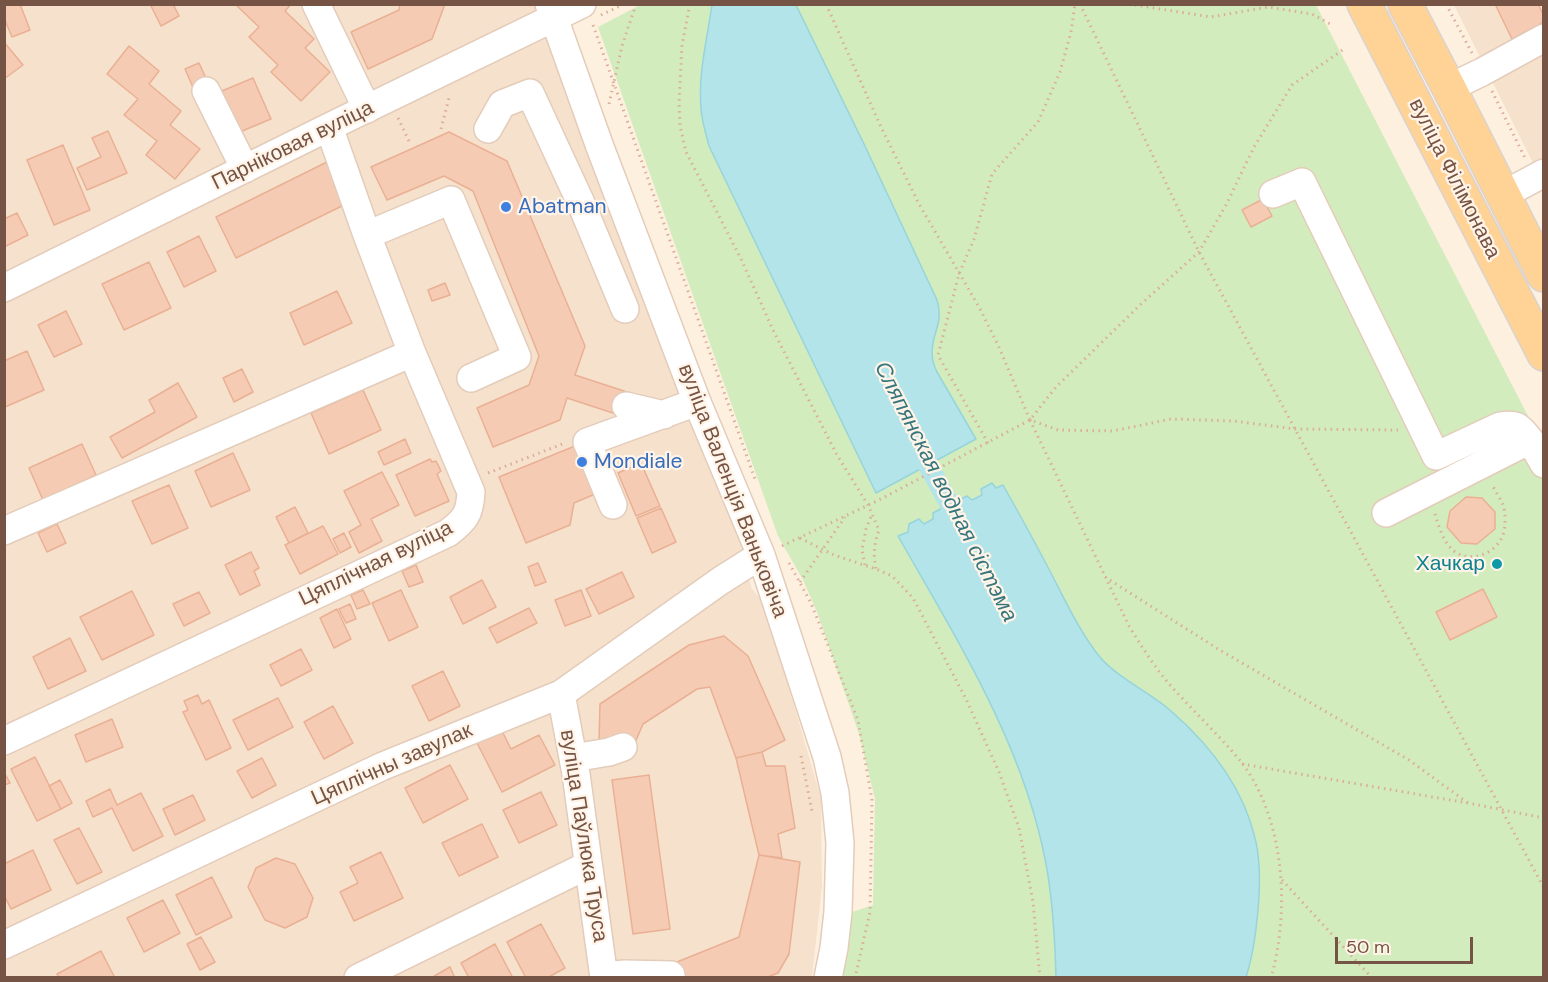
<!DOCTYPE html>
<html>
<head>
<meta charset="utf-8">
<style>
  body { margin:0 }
  #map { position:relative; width:1548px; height:982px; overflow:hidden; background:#fef0df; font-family:"DM Sans",sans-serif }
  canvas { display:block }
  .frame { position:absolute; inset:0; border:6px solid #765445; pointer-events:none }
  .scale { position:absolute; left:1335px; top:937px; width:138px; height:27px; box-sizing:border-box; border:3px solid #765445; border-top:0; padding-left:8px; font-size:18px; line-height:21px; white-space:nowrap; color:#765445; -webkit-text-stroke:4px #fff4e7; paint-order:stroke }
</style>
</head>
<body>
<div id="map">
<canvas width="1548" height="982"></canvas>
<div class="frame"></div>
<div class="scale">50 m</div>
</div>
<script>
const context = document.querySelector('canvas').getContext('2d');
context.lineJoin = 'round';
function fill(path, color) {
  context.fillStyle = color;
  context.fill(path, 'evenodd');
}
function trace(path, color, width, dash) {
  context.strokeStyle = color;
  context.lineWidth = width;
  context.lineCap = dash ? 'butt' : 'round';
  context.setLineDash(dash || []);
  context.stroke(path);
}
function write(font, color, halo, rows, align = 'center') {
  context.font = font + ' "DM Sans",sans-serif';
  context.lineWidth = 4.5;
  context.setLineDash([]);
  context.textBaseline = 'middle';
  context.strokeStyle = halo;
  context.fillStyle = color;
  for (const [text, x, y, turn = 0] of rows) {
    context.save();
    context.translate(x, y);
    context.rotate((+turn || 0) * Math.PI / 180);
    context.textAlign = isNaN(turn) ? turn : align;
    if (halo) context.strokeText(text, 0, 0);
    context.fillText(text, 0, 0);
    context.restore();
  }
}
fill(new Path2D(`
  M5 5H540L744 541 743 558 752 589 764 602 821 798 822 887 812 977 5 978Z
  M1454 5H1543V183Z`), '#f6e1cd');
fill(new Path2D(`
  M642 4 1316 5 1543 445V977H836L852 912 873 905 875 799 859 734 817 612 803 580 778 536 598 27Z`), '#d2ecbd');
const water = new Path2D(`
  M712 5H796L864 144 937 300C944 325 932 331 932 353 932 360 934 366 937 372L976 439 876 493 709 146C706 134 702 122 701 109 698 74 707 39 712 5Z
  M992 483 996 488 1003 485C1020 515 1037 546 1053 577 1067 604 1080 632 1099 656 1116 677 1149 692 1171 711 1210 745 1243 787 1255 838 1261 861 1260 887 1258 910 1256 933 1253 956 1246 977H1056C1055 940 1053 901 1046 864 1024 745 957 640 898 536L908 532 909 524 919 519 924 524 933 519V513L944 507 949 512 957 507V501L967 496 972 500 982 495 981 489Z`);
fill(water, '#b2e4e9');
trace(water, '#97d4db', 1.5);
trace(new Path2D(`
  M915 442 965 532`), '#b2e4e9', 20);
const building = new Path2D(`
  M4 4H20L30 30 12 37 4 18Z
  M150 4H173L179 16 161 26Z
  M235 4H291L285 11 314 39 305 48 330 72 301 101 271 72 278 65 249 37 259 27Z
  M400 4H445L432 39 368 69 351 32 399 10Z
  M1495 4H1538L1544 16V22L1512 39Z
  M4 42 23 65 4 79Z
  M129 46 159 71 149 84 181 111 170 125 200 149 175 179 146 155 157 141 124 115 138 99 107 74Z
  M199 63 209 85 195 92 185 69Z
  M253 78 271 119 235 134 217 93Z
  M108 131 127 173 87 190 77 168 101 157 92 138Z
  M449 132 507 161 585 346 575 375 630 393 622 416 567 398 560 420 493 447 477 408 529 385 539 356 473 191 444 176 387 200 371 167Z
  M63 145 90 210 54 225 27 160Z
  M327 162 348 203 236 258 216 217Z
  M1263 199 1272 216 1251 227 1242 210Z
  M17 213 28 235 4 247V219Z
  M199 236 216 271 184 287 167 252Z
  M149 262 171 308 124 330 102 284Z
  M445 283 450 295 432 301 428 290Z
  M337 291 352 323 304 345 290 313Z
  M66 311 82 344 54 357 38 325Z
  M27 351 44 390 5 407 4 361Z
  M242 369 253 392 234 402 223 378Z
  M178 383 197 417 122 458 110 437 155 412 149 400Z
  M363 390 381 430 329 454 311 413Z
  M405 439 411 453 384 465 378 452Z
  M82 444 96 475 43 500 29 468Z
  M575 446 595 494 574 503 570 525 526 543 499 477Z
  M233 453 250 490 211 507 195 471Z
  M430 459 432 462 436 461 441 471 437 474 449 501 415 516 396 475Z
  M641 463 660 506 636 516 618 473Z
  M382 472 399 505 371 519 382 541 359 553 349 532 361 525 344 491Z
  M169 485 188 528 152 544 132 501Z
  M1466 497 1482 498 1495 512V529L1477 544 1461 543 1447 527 1450 511Z
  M295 507 308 533 289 543 276 517Z
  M661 508 676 542 652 553 637 518Z
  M57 524 66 543 47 552 38 533Z
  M323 526 338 554 300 574 285 545Z
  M344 533 351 547 340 553 333 539Z
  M251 552 259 568 254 571 260 585 240 595 225 565Z
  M538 563 546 582 535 586 528 567Z
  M416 565 423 582 409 587 402 571Z
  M622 572 634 597 599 614 586 589Z
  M482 580 496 607 463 624 450 597Z
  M1483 589 1497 617 1450 640 1436 612Z
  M363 590 370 604 357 609 351 595Z
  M401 590 418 627 389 641 372 603Z
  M581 590 591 616 565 626 555 600Z
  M132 591 154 635 102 660 80 617Z
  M199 592 210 613 184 626 173 604Z
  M350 604 356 619 346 623 339 609Z
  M529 608 537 623 497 643 489 628Z
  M337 609 351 639 334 648 320 618Z
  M724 636 748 656 785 740 762 752 736 758 710 687 697 689 643 724 634 745 599 741 600 704 689 645Z
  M70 638 86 671 48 689 33 657Z
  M301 649 312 670 281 686 270 665Z
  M443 671 460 706 429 721 412 686Z
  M198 695 202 704 209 700 231 748 206 760 183 712 188 710 184 701Z
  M278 698 293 727 248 750 233 720Z
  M333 706 353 743 324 759 304 722Z
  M112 719 123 747 86 762 75 735Z
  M500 727 511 749 539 735 555 765 502 792 475 739Z
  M762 752 766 766H785L795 828 778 834 782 858 759 855 736 758Z
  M35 757 61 809 37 821 11 769Z
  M262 758 276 785 252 798 237 771Z
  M450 765 468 799 423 823 405 788Z
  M4 772 10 783 4 785Z
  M649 775 670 929 633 934 612 780Z
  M60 780 72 803 61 809 49 786Z
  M110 789 117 805 141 793 163 836 133 851 112 808 93 817 86 801Z
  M541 792 557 825 519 843 503 810Z
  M193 795 205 820 175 835 163 809Z
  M482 824 498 857 459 876 442 843Z
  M79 828 102 872 77 884 54 840Z
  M33 850 51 890 11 909 4 895V864Z
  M381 852 403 898 354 921 340 892 358 883 350 867Z
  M759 855 800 862 789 954 778 973 765 978H677L672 964 739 937Z
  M276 858 295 864 313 898 307 917 285 928 265 920 248 887 256 868Z
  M212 877 232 917 196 935 176 895Z
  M163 900 180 933 144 952 127 918Z
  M541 924 565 968 547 978H526L507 942Z
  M201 937 215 962 200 970 187 944Z
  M495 944 513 978H469L461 963Z
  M101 951 115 978H59L57 974Z
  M450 967 455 978H431Z`);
fill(building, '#f6cbb4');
trace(building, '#eab093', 1.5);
const minor = new Path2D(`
  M316 4 367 109
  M549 4 600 147 697 402 761 555 827 757 835 793 840 843 838 912 834 948 828 978
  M1449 88 1482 72 1544 38
  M206 91 245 169
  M488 129 502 104 530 93 580 201 625 309
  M1273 194 1302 182 1436 456 1500 426C1518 423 1519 427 1530 440
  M1503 195 1544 173
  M367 235 451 200 517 357 471 378
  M4 288 329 127 582 4
  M626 406 664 415
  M613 505 587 442 697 402
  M1386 513 1530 440 1544 464
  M4 531 412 353
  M561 694 576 774 604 978
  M4 741 448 533C465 520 470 514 471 492L412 353 367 235 329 127
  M573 758 609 752 623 747
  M4 945 383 766 561 694 720 581 761 555
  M604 976 625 974 671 975
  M358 978 588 865`);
const major = new Path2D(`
  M1364 4 1544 354
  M1405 4 1449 88 1544 275`);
trace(minor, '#e3ccba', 30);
trace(major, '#dbd3cf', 36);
trace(new Path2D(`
  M690 4 682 45 679 103 680 126 686 152 741 259 773 330 837 455 868 505 879 530C874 544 873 554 876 569
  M826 4 881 127 919 204 979 307 998 345 1030 420 1058 430 1113 431 1171 419 1234 421 1295 429 1398 430
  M1080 4 1199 252 1544 888
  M1129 4 1211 17 1268 7 1312 14 1332 25
  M1446 4 1472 53
  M601 15 624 4
  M593 25 755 479
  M1492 91 1525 158
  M609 104 622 46 636 4
  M398 118 409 141
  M441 129 450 94
  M1030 420 1129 626C1142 647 1155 668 1171 686 1194 712 1220 736 1242 763 1285 820 1290 911 1271 978
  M988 443 938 355 959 274 974 239 992 174 1038 122 1060 72 1071 32 1075 4
  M488 473 565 443
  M1435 514C1439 527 1443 542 1454 551 1469 563 1494 555 1502 537 1506 529 1506 514 1503 505 1500 498 1495 491 1492 484
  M800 538 834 555 876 569 892 576 913 598 966 699 999 772 1019 828 1033 902 1040 978
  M782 546 879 500 1030 420 1056 387 1140 305 1199 252 1226 205 1254 147 1292 85 1344 49
  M789 563 811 603 858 720 872 800 870 912 855 978
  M865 565 862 550 866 529 872 514
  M1105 577 1218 649 1409 760 1468 803
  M800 582 845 517
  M801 756 812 811
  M1242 764 1468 803 1544 818
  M1282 880 1372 978`), '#daae98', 3, [1.5, 4.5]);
trace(minor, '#fff', 27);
trace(major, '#ffd295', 33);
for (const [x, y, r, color] of [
  [506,207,6,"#3f7fe0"],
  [582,462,6,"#3f7fe0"],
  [1497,564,6,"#0f9aa8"]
]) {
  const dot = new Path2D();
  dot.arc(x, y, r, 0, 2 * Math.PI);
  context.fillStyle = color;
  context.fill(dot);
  trace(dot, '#fff4e7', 2);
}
write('21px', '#765445', '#fff4e7', [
  ["Парніковая вуліца",293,146,-26],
  ["вуліца Філімонава",1454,179,63],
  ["вуліца Валенція Ваньковіча",732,491,69],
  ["Цяплічная вуліца",376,564,-26],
  ["Цяплічны завулак",392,765,-24],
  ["вуліца Паўлюка Труса",583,836,81]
]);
write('21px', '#366cbe', '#fff4e7', [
  ["Abatman",518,207],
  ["Mondiale",594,462]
], 'left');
write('21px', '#0d838f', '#fff4e7', [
  ["Хачкар",1485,564]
], 'right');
write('italic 22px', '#37767e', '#fff4e7', [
  ["Сляпянская водная сістэма",945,492,63]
]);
</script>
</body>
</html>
